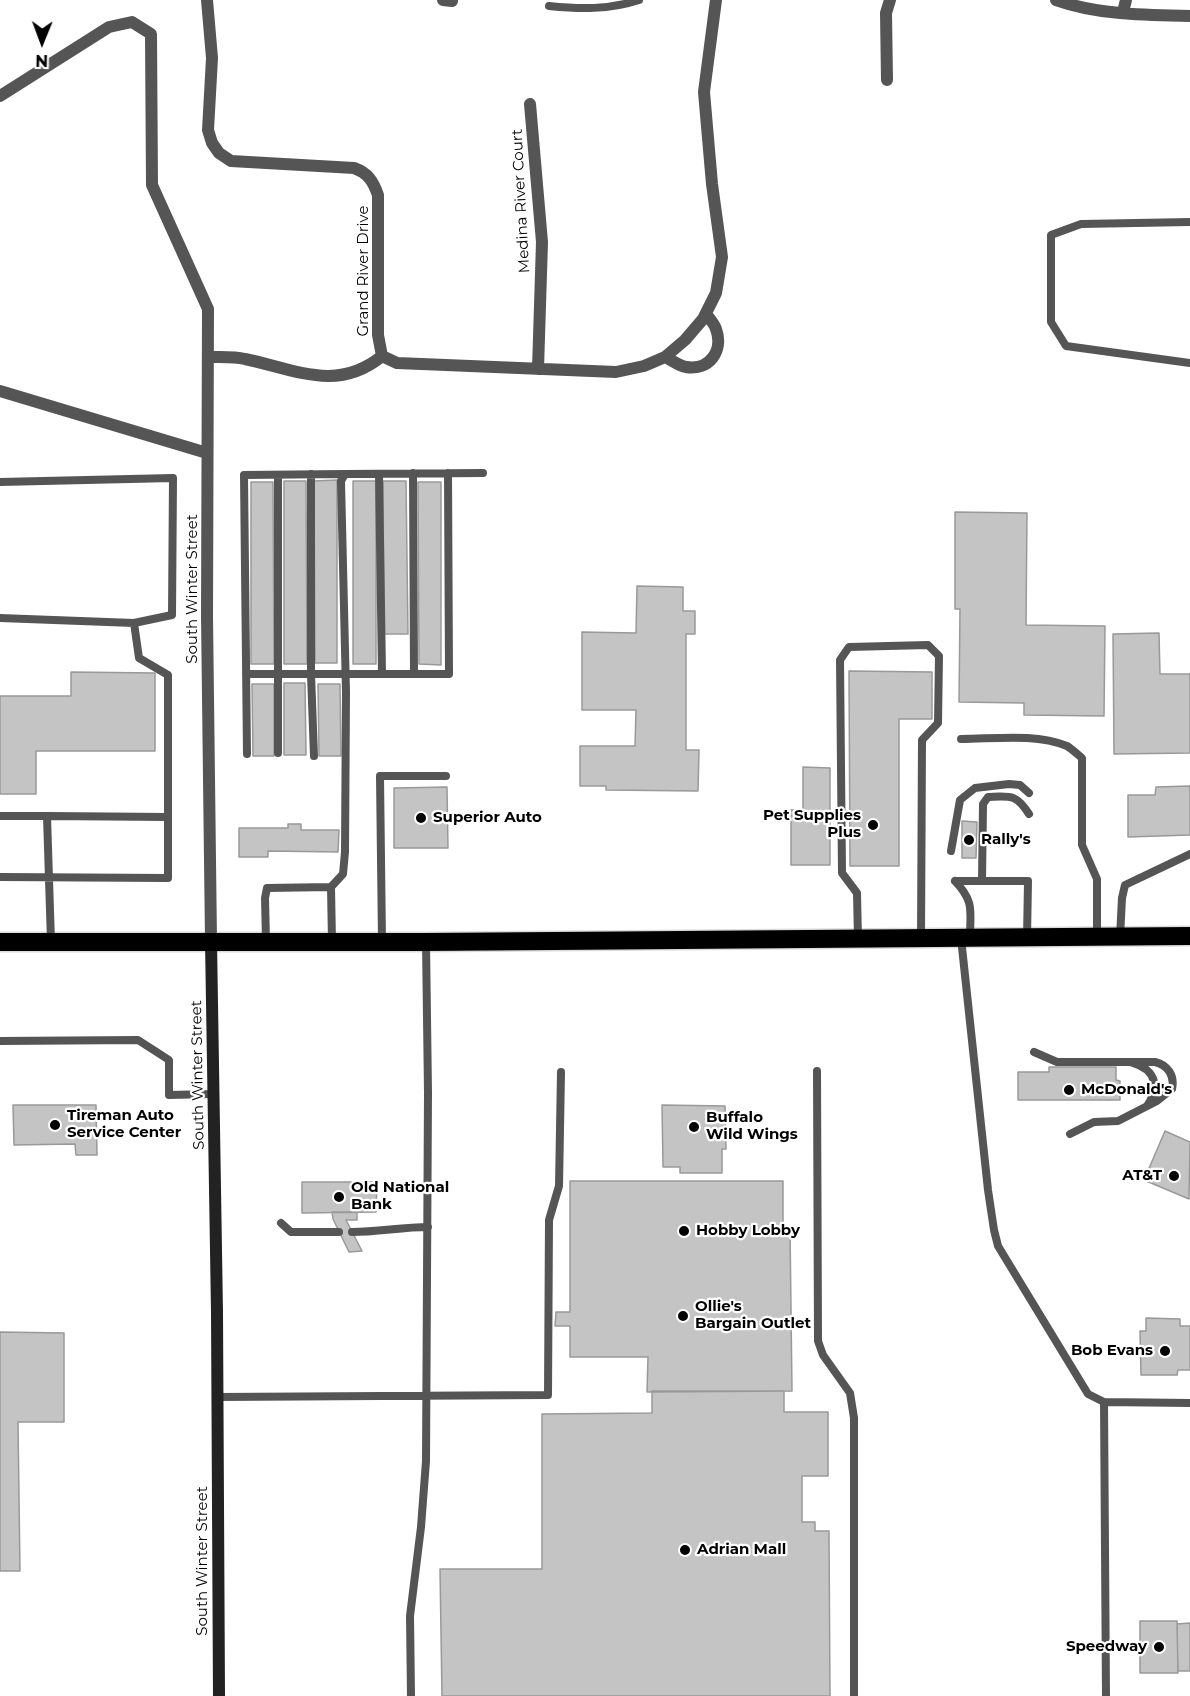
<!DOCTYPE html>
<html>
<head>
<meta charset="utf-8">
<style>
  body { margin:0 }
  #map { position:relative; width:1190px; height:1696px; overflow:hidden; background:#fff; font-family:Montserrat,sans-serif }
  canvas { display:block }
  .north { position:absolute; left:12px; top:12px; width:60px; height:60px; -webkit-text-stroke:4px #fff; paint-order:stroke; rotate:181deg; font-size:16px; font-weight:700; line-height:24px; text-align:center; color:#000 }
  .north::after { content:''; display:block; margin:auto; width:21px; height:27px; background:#000; clip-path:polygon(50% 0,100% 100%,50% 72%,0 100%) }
</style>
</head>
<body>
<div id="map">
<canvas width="1190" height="1696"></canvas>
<div class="north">N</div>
</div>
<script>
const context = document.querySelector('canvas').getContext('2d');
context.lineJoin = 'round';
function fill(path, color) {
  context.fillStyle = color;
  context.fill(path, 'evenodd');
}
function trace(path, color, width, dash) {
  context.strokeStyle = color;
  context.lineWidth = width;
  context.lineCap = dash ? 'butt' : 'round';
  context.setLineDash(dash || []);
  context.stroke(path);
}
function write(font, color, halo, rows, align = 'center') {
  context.font = font + ' Montserrat,sans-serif';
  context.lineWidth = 4.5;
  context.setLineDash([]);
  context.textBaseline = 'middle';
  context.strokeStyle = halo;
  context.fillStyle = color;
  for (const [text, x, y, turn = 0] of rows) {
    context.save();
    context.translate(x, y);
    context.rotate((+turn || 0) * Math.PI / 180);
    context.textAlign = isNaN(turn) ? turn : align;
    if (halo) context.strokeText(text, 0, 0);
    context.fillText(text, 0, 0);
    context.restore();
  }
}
const building = new Path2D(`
  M337 480V663H315L314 481Z
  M284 481H306L307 664H284Z
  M353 481H376V664H353Z
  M383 481H406L408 634H384Z
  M251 482H273L274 664H251Z
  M418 482H441V665L419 664Z
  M955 512 1027 513 1026 625 1105 626 1104 716 1024 715V703L959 702 960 609H955Z
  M637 586 683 587V611H695V634H686V750H699L698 791 606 790V786H580V746H635L636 710H582V632L636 633Z
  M1159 633 1160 674H1190V753L1114 754 1113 634Z
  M849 671 932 672V719H899V866H850Z
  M71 672 155 673V751H36V794H0V696H71Z
  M284 683H305L306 755H284Z
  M252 684H274V756H253Z
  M318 684H340L341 756H319Z
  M803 767 830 768V865H791V810H803Z
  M1190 786V835L1128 837V795H1155L1156 787Z
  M447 787 448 848H394V788Z
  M962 821 977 822 976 858H962Z
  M288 824H301V830H339L338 852 268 851V857H239V828H288Z
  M1049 1067H1116V1080L1120 1081V1100H1018V1072H1049Z
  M13 1105H96L97 1155H76L75 1144 14 1145Z
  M662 1105 725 1106 726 1149H722V1173H680V1167H663Z
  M1165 1131 1190 1142 1189 1199 1144 1180Z
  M570 1181H783V1227H790L792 1391 647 1392 648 1357H570V1326H555L556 1312H570Z
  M302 1182H377L376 1212 302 1213Z
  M332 1212H357V1220H346L362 1251 349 1252 333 1219Z
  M1146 1318 1180 1319V1326H1190V1370H1178L1177 1375H1141L1140 1331H1146Z
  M0 1332 64 1333V1422H18L20 1571H0Z
  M652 1391H784V1412H828V1476H802V1522H815V1531H829L830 1696H442L440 1569H542V1414L652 1413Z
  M1140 1621H1177L1178 1673H1140Z
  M1190 1623V1671H1178L1177 1624Z`);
fill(building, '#c4c4c4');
trace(building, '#999', 1.5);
const highway = new Path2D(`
  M0 942H426L1190 936`);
trace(highway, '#dbdbdb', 21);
trace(new Path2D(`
  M549 6C579 9 609 10 639 0
  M1190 222 1081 224 1051 235V322L1066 346 1190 363
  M413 473 414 674
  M311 474V674L314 756
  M379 474 382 674
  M278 475V753
  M0 482 173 478 172 615 134 623 139 658 168 675V878L0 877
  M0 618 134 623
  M246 674H449L448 473
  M961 739C994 739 1035 733 1067 746 1072 749 1077 754 1082 758V845L1097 879V937
  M247 754 244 475 345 474
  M0 816H47
  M951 851 960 800 975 788 1009 784 1020 785 1029 793
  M955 881H1028L1027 938
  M955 881C975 902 970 911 970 938
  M982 881 983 804 988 797C1011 796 1016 794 1029 814
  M331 887 343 874 345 852 346 692 341 481 345 474 483 473
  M1120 937 1122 898 1125 885 1190 854
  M961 938 988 1190 994 1230 998 1246 1088 1394 1104 1402 1190 1403
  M858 939 857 893 842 873 840 660 849 647 928 645 939 656 938 723 922 740 921 938
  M51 942 47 816 168 817
  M266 942 265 898 267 888 331 887 332 942
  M382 942 380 776H446
  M0 1041 138 1040 169 1060V1095L213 1094
  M1034 1052 1057 1062H1155C1168 1065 1175 1076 1172 1089L1157 1101 1118 1121 1094 1122 1070 1134
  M1133 1063C1156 1070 1160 1087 1147 1106
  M817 1071 818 1341 823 1355 850 1393 854 1418V1696
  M281 1223 291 1232H339
  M352 1232C378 1232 402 1227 428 1227
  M217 1397 548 1395 549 1220 559 1186 561 1072
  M1104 1402 1106 1696
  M411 1696 410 1616 421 1527 426 1461 428 1093 426 942`), '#555', 8);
trace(new Path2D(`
  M207 0 212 58 208 130 212 143 219 153 231 161 354 168C368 173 373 181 378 195V335L382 356 397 363 616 372 644 366 665 357 685 340 703 319 716 293 722 257 712 184 704 92 716 0
  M443 0 452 1
  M1056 0C1098 15 1146 15 1190 16
  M1123 12 1126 0
  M887 80 886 13 890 0
  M0 96 109 27 132 22 151 34 152 185 208 309 207 616 211 941
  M530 104 542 242 538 369
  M208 357C220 357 233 356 245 359 294 369 337 393 382 356
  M665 357C672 360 679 366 686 367 709 371 724 351 716 329 714 323 709 318 706 314
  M0 391 207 453`), '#555', 12);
trace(new Path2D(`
  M211 941 217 1312 219 1696`), '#222', 12);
trace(highway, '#000', 18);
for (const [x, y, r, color] of [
  [421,818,6,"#000"],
  [873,825,6,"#000"],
  [969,840,6,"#000"],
  [1069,1090,6,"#000"],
  [55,1125,6,"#000"],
  [694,1127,6,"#000"],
  [1174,1176,6,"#000"],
  [339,1197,6,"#000"],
  [684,1231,6,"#000"],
  [683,1316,6,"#000"],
  [1165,1351,6,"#000"],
  [685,1550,6,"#000"],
  [1159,1647,6,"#000"]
]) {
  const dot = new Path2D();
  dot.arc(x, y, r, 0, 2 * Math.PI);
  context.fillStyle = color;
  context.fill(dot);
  trace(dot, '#fff', 2);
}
write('15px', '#000', '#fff', [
  ["Medina River Court",521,201,-93],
  ["Grand River Drive",364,271,-90],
  ["South Winter Street",193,589,-90],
  ["South Winter Street",198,1075,-91],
  ["South Winter Street",203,1561,-90]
]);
write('bold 15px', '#000', '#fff', [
  ["Pet Supplies",861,816,"right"],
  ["Plus",861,833,"right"],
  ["Superior Auto",433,818],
  ["Rally's",981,840],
  ["McDonald's",1081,1090],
  ["Tireman Auto",67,1116],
  ["Service Center",67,1133],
  ["Buffalo",706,1118],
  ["Wild Wings",706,1135],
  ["AT&T",1162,1176,"right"],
  ["Old National",351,1188],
  ["Bank",351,1205],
  ["Hobby Lobby",696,1231],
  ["Ollie's",695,1307],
  ["Bargain Outlet",695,1324],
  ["Bob Evans",1153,1351,"right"],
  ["Adrian Mall",697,1550],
  ["Speedway",1147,1647,"right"]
], 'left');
</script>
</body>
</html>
